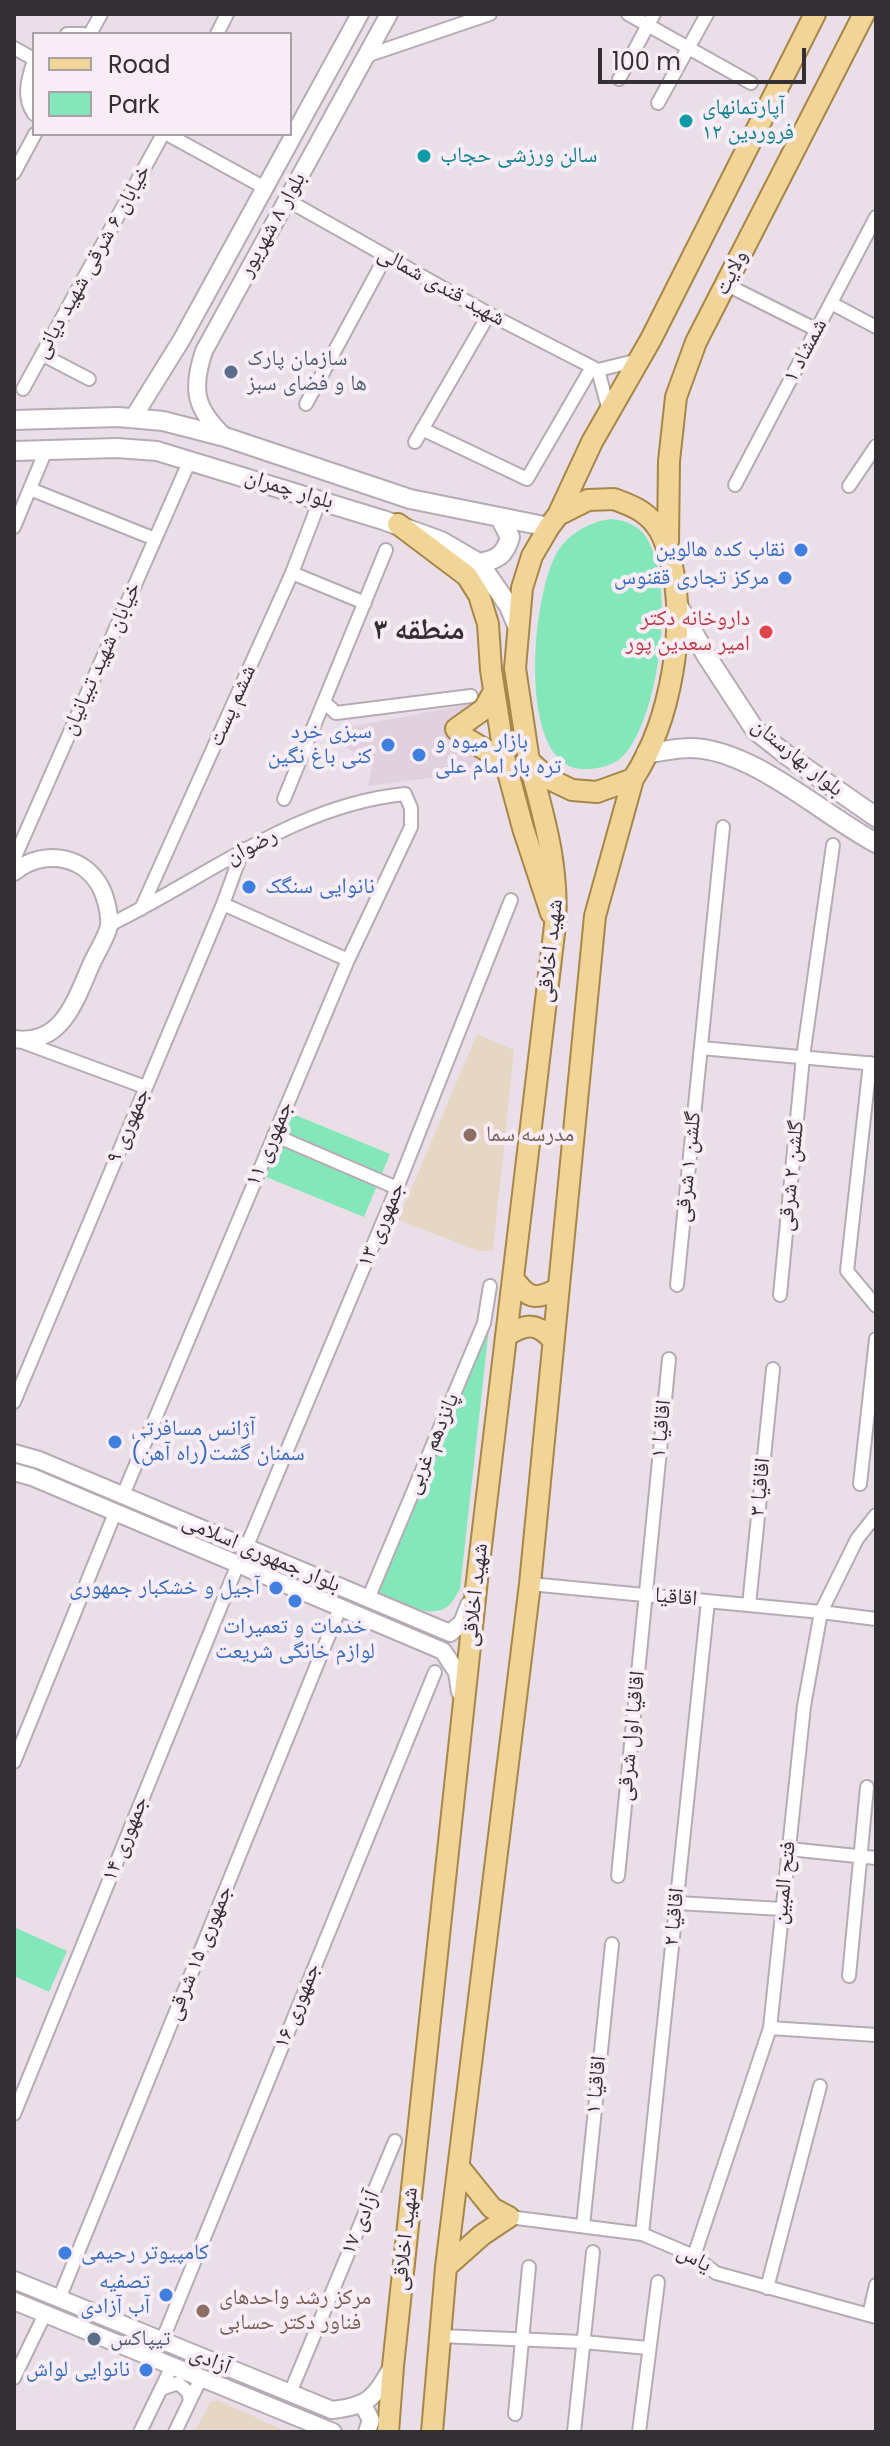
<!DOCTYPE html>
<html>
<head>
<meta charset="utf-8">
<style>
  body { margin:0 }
  #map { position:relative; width:890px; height:2446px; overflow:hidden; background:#eadfe9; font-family:Poppins,sans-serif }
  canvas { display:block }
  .frame { position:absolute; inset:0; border:16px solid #332f33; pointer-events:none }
  .legend { position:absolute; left:32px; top:32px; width:260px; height:104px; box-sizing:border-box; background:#f8edf6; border:2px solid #a9a1a8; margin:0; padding:10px 14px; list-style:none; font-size:24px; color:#332f33 }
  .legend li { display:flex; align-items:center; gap:16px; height:40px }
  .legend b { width:40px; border:2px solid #a9a1a8 }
  .scale { position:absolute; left:598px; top:48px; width:208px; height:36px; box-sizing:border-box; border:4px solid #332f33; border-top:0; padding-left:10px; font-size:24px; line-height:28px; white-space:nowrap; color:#332f33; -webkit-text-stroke:6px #f8edf6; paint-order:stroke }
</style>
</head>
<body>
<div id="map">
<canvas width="890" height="2446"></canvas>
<div class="frame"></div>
<ul class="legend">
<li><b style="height:10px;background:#f0d498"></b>Road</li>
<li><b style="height:22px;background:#84e7b9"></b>Park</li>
</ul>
<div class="scale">100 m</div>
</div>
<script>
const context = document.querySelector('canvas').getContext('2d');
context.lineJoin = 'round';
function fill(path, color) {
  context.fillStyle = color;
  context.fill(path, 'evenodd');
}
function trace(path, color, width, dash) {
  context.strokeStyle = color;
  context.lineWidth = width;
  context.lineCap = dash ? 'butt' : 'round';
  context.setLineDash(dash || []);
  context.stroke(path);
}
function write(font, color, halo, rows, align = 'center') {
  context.font = font + ' Poppins,"Noto Naskh Arabic",sans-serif';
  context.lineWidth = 8;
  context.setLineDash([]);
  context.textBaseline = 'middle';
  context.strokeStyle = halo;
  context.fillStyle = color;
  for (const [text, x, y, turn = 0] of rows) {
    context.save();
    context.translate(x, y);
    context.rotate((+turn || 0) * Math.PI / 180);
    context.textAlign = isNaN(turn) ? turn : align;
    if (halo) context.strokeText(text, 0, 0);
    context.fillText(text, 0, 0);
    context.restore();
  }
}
fill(new Path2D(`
  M476 703 482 771 368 786 372 766 341 743 344 728Z`), '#e1d1df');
fill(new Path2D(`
  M477 1034 514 1050 493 1251H479L398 1220Z
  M211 2401H220L287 2432H194Z`), '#e6d7c4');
fill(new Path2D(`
  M611 519C623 520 635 524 643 533 678 576 660 714 625 754 615 766 595 770 580 769 515 762 532 585 560 548 572 532 592 521 611 519Z
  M288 1112 390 1154 364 1217 261 1175Z
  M489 1328 460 1589C456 1595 453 1602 448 1606 429 1622 391 1598 372 1591Z
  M14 1927 67 1951 49 1992 14 1976Z`), '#84e7b9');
const minor = new Path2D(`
  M628 14 751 83
  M67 34H83
  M90 34 101 14
  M217 34 227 14
  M14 48 34 59
  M366 56 490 14
  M34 60C28 79 22 97 34 114
  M619 79 654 14
  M658 103 707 14
  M167 134 265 188
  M14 173 35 134
  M287 200 489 314 598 370
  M727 285 817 330
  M831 303 876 327
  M43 355 89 379
  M23 389 163 134
  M306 404 386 256
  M609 411 598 370 639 360
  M422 429 527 479 592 367
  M415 442 489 314
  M735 485 876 217
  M849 486 876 446
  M30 489 155 539
  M14 527 46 450
  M292 573 365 603
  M324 702 336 713 471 696
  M284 799 386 550
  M14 859 190 460
  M223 904 348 960
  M141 909 292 573 320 500
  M109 925C206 878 294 805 405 794L411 808V827L348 960 123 1495
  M20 1041 145 1087
  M701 1048 876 1064
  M870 1063 847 1271 876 1306
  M274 1135 397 1188
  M677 1285 723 827
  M780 1295 803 1057 833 845
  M14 1402 223 904 243 849
  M860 1484 876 1339
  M246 1548 397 1188 511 900
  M530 1584 821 1612 876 1619
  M368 1599 484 1323 490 1286
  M749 1605 773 1369
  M14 1762 115 1513
  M789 1849 876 1858
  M618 1876 669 1359
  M677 1903 782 1909
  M849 1976 867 1787
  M770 2028 876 2035
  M14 2114 238 1564
  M509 2217 642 2234 694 2256 716 2273 876 2317
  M583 2226 612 1944
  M642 2234 708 1601
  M694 2256 770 2028 804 1706 821 1612 857 1539 876 1515
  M767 2288 820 2086
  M59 2299 340 1608
  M869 2315 876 2285
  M440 2336 583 2342 648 2348
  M162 2341 435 1672
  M14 2378 45 2314
  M161 2389 178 2383 188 2392 190 2400
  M290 2393 395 2141
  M515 2414 529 2267
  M140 2432 172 2366
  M175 2432 201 2378
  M574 2432 593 2252
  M639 2432 658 2282`);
const tertiary = new Path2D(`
  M133 418 182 339 360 14
  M225 437C195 409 191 390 204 351L389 14
  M14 872C45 847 90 856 104 895 107 904 110 916 109 926 106 939 96 953 91 965 75 1001 62 1046 14 1039
  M14 1453 39 1460 450 1633 462 1623 469 1605
  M14 1472 32 1477 443 1651 457 1672 460 1692
  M14 2280 332 2410C369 2406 374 2398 392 2367
  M14 2301 333 2432
  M362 2403 371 2420 367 2432`);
const secondary = new Path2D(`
  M14 420 118 417 163 421 225 437 410 499 549 527
  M14 451 117 448 157 451 383 520 441 541 479 563 509 606 518 628
  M479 563C497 560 505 555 510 537L500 518
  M679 607 706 655 755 730 788 756 876 817
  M646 753C661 752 675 748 690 748 751 748 823 815 876 843`);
const primary = new Path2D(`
  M614 499C630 505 644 510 655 524 663 533 667 547 670 558 688 625 671 721 633 779L597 792 572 790 549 779 529 761 515 668 522 588 532 556 549 527 558 515 588 500Z
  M558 515 592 442 651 339 815 14
  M398 524 467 576 479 595 488 624 491 670 505 761 523 828 551 913
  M668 542 669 461 676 397 696 342 864 14
  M494 691 484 709 456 729 467 739 505 761
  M513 1278C527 1298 535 1301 557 1289
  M506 1336C525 1324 536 1322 552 1339
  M446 2267 482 2235 509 2217 492 2208 459 2167
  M388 2432 393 2366 477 1580 555 925C559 865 544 818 529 761
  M432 2432 446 2267 530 1584 595 916 633 779`);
trace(minor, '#b6abb5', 16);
trace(tertiary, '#b6abb5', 20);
trace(secondary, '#b6abb5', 22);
trace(primary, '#a78748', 24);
trace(minor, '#fff', 12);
trace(tertiary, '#fff', 16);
trace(secondary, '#fff', 18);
trace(primary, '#f0d498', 20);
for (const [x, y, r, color] of [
  [686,121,8,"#0f9aa8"],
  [424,156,8,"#0f9aa8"],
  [231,372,8,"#5c6f8a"],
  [801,550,8,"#3f7fe0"],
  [785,578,8,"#3f7fe0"],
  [766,632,8,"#e0444e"],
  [388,745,8,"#3f7fe0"],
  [419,755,8,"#3f7fe0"],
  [249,887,8,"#3f7fe0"],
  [470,1135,8,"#8d6e63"],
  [115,1442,8,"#3f7fe0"],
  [276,1588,8,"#3f7fe0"],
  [295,1601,8,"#3f7fe0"],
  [65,2253,8,"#3f7fe0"],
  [166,2295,8,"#3f7fe0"],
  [203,2311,8,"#8d6e63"],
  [94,2339,8,"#5c6f8a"],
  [146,2370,8,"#3f7fe0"]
]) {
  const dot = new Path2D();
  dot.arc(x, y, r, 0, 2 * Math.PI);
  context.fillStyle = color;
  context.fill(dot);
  trace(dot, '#f8edf6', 3);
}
write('22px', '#0d838f', '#f8edf6', [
  ["آپارتمانهای",702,108],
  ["۱۲ فروردین",702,133],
  ["سالن ورزشی حجاب",440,156]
], 'left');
write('22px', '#332f33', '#f8edf6', [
  ["بلوار ۸ شهریور",273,225,-61],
  ["خیابان ۶ شرقی شهید دیانی",93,262,-61],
  ["ولایت",732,273,-63],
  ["شهید قندی شمالی",441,287,29],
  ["شمشاد ۱",806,351,-62],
  ["بلوار چمران",289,490,17],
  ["خیابان شهید تبیانیان",102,659,-66],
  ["ششم پست",233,706,-66],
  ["بلوار بهارستان",797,758,39],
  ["رضوان",252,847,-27],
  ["شهید اخلاقی",551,951,-84],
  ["جمهوری ۹",129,1126,-67],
  ["جمهوری ۱۱",270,1144,-67],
  ["گلشن ۱ شرقی",689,1167,-84],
  ["گلشن ۲ شرقی",792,1176,-84],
  ["جمهوری ۱۳",382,1225,-67],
  ["اقاقیا ۱",662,1429,-84],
  ["پانزدهم غربی",433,1444,-67],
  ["اقاقیا ۳",761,1487,-84],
  ["بلوار جمهوری اسلامی",261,1554,23],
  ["شهید اخلاقی",476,1595,-84],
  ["اقاقیا",676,1598,5],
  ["اقاقیا اول شرقی",632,1736,-84],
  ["جمهوری ۱۴",126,1839,-68],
  ["فتح المبین",785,1883,-84],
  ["اقاقیا ۲",675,1917,-84],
  ["جمهوری ۱۵ شرقی",200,1953,-68],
  ["جمهوری ۱۶",298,2006,-68],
  ["اقاقیا ۱",597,2085,-84],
  ["آزادی ۱۷",361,2223,-67],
  ["شهید اخلاقی",406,2239,-84],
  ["یاس",694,2259,29],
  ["آزادی",210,2361,22]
]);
write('22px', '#4e5e75', '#f8edf6', [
  ["سازمان پارک",247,359],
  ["ها و فضای سبز",247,384],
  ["تیپاکس",110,2339]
], 'left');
write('22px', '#366cbe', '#f8edf6', [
  ["نقاب کده هالوین",785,550],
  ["مرکز تجاری ققنوس",769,578],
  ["سبزی خرد",372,732],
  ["کنی باغ نگین",372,757],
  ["بازار میوه و",435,742,"left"],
  ["تره بار امام علی",435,767,"left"],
  ["نانوایی سنگک",265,887,"left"],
  ["آژانس مسافرتی",131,1429,"left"],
  ["سمنان گشت(راه آهن)",131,1454,"left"],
  ["آجیل و خشکبار جمهوری",260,1588],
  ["خدمات و تعمیرات",295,1627,"center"],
  ["لوازم خانگی شریعت",295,1652,"center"],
  ["کامپیوتر رحیمی",81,2253,"left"],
  ["تصفیه",150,2282],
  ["آب آزادی",150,2307],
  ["نانوایی لواش",130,2370]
], 'right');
write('22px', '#be3a42', '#f8edf6', [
  ["داروخانه دکتر",750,619],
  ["امیر سعدین پور",750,644]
], 'right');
write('22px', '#785e54', '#f8edf6', [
  ["مدرسه سما",486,1135],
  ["مرکز رشد واحدهای",219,2298],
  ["فناور دکتر حسابی",219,2323]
], 'left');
write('bold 30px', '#332f33', '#f8edf6', [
  ["منطقه ۳",419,631]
]);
</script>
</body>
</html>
